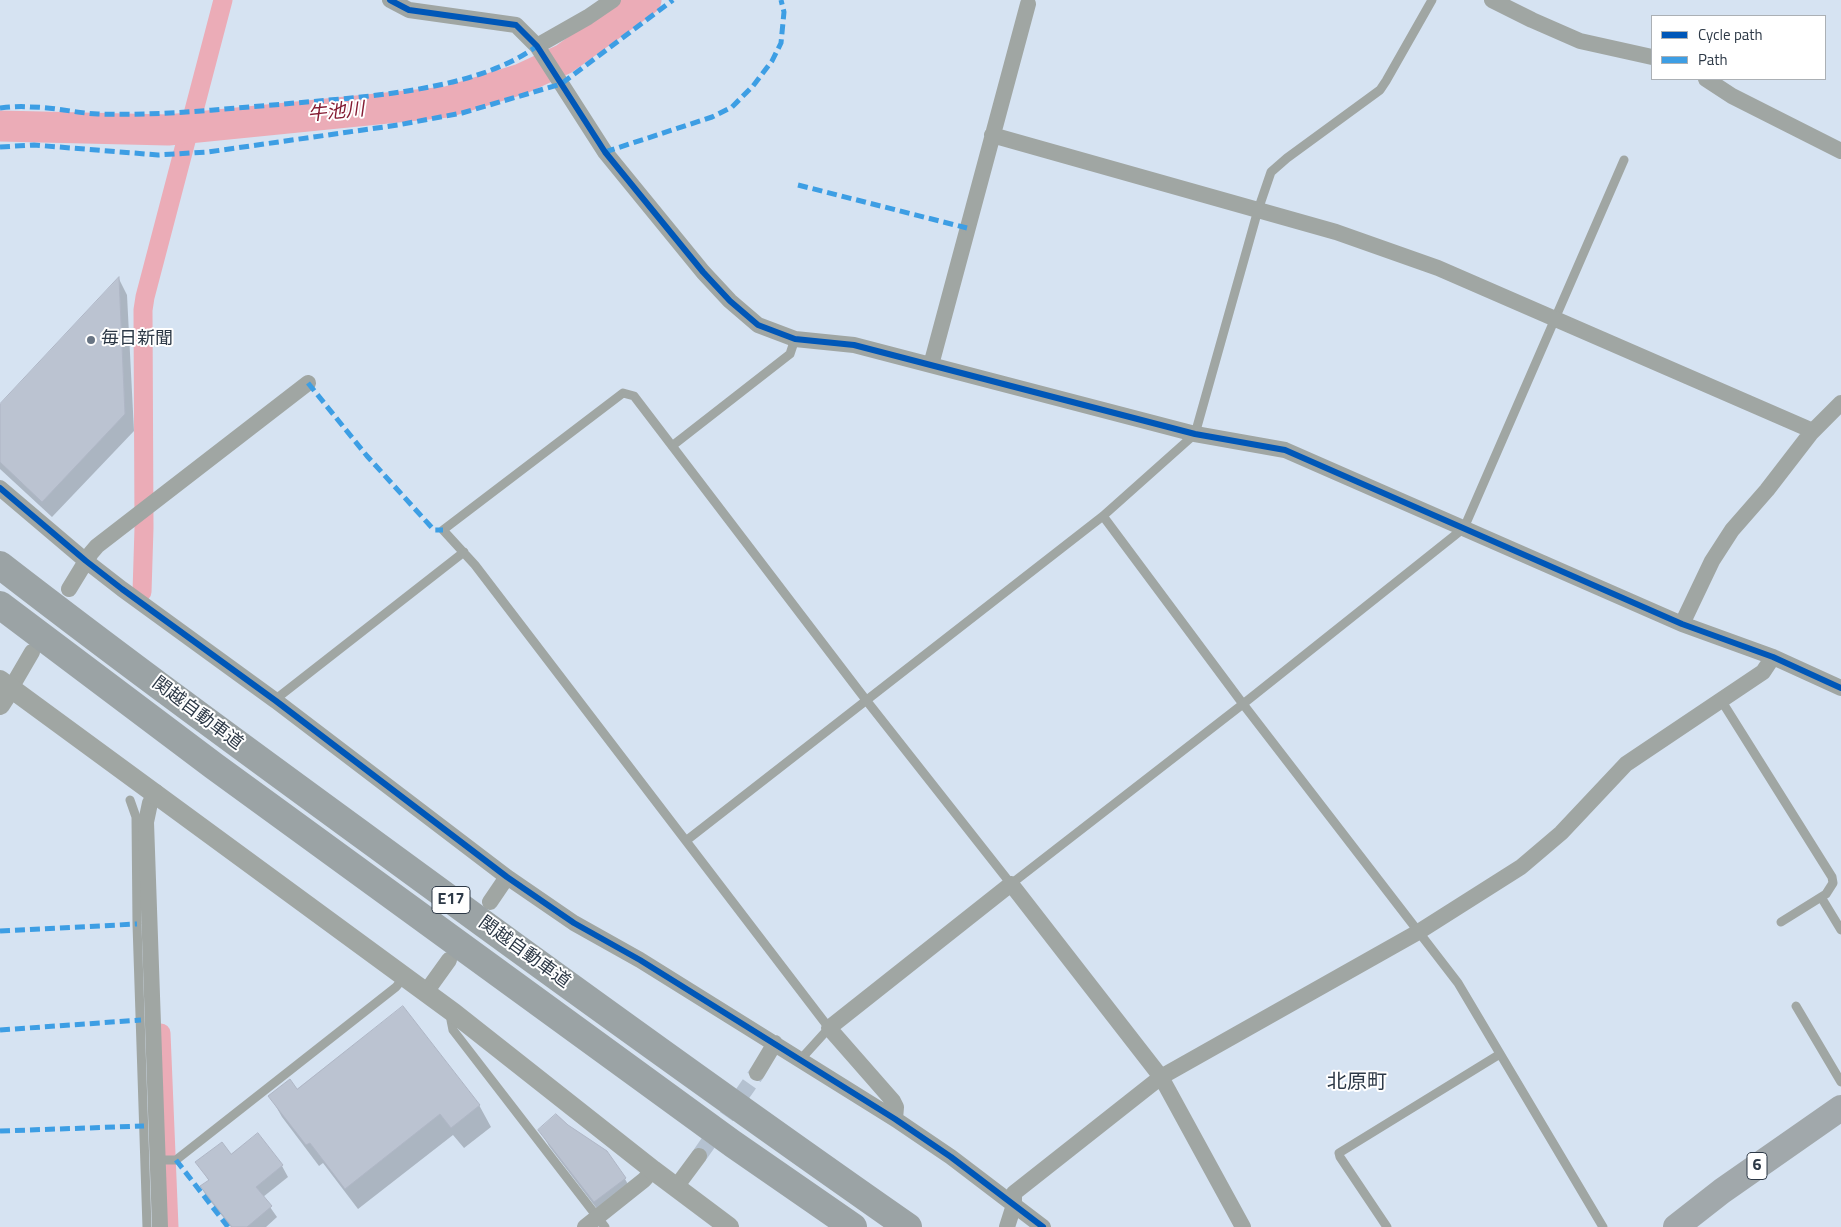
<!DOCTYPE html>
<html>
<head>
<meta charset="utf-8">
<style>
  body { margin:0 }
  #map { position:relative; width:1841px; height:1227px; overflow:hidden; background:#d6e3f2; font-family:"Titillium Web",sans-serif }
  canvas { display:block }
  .legend { position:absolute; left:1651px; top:15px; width:175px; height:65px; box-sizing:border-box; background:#fff; border:1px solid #abb0b5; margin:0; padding:6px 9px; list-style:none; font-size:15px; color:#2d3947 }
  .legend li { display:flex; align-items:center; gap:10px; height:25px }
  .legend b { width:25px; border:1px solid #abb0b5 }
</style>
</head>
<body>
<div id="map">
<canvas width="1841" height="1227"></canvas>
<ul class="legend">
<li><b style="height:6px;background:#0057b8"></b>Cycle path</li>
<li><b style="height:6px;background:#3d9ee4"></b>Path</li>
</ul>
</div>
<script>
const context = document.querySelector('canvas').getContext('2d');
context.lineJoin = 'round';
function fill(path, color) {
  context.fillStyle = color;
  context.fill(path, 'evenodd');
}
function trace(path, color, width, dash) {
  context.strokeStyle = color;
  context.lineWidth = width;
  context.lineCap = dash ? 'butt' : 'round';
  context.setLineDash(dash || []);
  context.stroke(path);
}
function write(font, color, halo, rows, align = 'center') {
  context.font = font + ' "Titillium Web","Noto Sans JP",sans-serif';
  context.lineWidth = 4;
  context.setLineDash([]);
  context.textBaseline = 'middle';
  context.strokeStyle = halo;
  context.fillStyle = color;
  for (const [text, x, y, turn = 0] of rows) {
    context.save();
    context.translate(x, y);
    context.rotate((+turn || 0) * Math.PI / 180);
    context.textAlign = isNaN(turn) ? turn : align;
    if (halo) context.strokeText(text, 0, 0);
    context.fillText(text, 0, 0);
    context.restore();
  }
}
fill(new Path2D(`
  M119 279 127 295 134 431 52 517 0 469V406Z
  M297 1091 479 1105 491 1127 464 1148 453 1135 358 1209 323 1163 319 1166 282 1117 270 1096Z
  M567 1126 625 1179 634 1195 604 1218 549 1146 540 1130Z
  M258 1135 282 1166 288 1177 263 1197 277 1217 266 1227H231L207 1197 201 1187 209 1181 197 1162 231 1156Z`), '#0003');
trace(new Path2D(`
  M142 592 144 528 143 310 145 297 223 0
  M161 1033 169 1227`), '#ebacb7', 19);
trace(new Path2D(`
  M0 126 168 130 447 102 521 79 564 59 646 0`), '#ebacb7', 31);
const building = new Path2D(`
  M119 277 125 414 42 502 0 462V404Z
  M403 1006 480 1105 451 1128 440 1114 345 1189 310 1143 306 1145 268 1096 290 1079 297 1089Z
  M556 1114 568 1125 607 1151 626 1178 594 1202 538 1130Z
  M258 1133 283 1165 256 1187 272 1206 247 1227H232L200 1186 209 1180 195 1162 222 1142 231 1154Z`);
fill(building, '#bbc3d1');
trace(building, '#afb6c5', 1);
trace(new Path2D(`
  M699 1156 757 1073`), '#b4c1d0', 16, [16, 8]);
trace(new Path2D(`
  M672 446 790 354 795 339
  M1103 516 1243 704 1458 983 1603 1227
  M1721 700 1832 877 1833 883 1826 894 1781 922
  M276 701 281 695 464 552
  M130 800 136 817 137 924 147 1227
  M687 840 1103 516 1195 434 1258 210 1271 172 1287 158 1380 90 1386 81 1432 0
  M1821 897 1841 930
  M1796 1006 1841 1082
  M454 1013 451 1020 453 1030 605 1227
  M800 1060 829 1028 475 565 443 530 623 393 634 396 866 700 1011 884 1243 704 1464 528 1624 160
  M158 1160H176L396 987 405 976
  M1387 1227 1340 1157 1339 1153 1500 1054`), '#a0a6a3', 9);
trace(new Path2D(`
  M390 0 409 10 516 25 537 46 605 152 703 272 730 301 758 325 795 339 854 345 1195 434 1285 450 1682 624 1773 657 1841 688
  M1492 0 1532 20 1580 41 1652 57
  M537 46 588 17 613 0
  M1706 79 1732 96 1841 151
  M992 135 1336 232 1438 268 1813 431
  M931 365 1028 4
  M0 488 86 561 122 589 276 701 507 877 574 923 640 960 895 1119 951 1157 1043 1227
  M69 589 91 553 97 546 308 383
  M1682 624 1712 561 1732 530 1767 490 1811 433 1841 403
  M11 688 32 652
  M156 792 150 803 146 822 160 1227
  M490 902 507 877
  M426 992 449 960
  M757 1073 775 1043
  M895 1119 896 1107 893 1101 829 1028 1011 884 1161 1077 1243 1227
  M676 1187 699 1156
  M585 1227 644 1180 653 1170
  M1007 1227 1014 1205V1193L1161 1077 1420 931 1521 867 1561 833 1626 764 1763 672 1773 657`), '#a0a6a3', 16);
trace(new Path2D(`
  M0 680 454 1013 653 1170 729 1227
  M0 705 11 688`), '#a0a6a3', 20);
trace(new Path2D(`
  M1676 1227 1722 1191 1841 1108`), '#a1a8ab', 26);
trace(new Path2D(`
  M0 565C124 661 250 753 376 845 552 974 729 1102 908 1227
  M0 605 214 766 733 1144 853 1227`), '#9ba3a5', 28);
trace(new Path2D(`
  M0 108C10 107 20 106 30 107 53 107 76 113 98 114 161 116 222 109 284 104 359 97 475 92 537 46
  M0 147 34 145 158 155 208 152 398 125 462 113 561 84 673 0
  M605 152 712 117 732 107 753 86 772 61 781 43 784 12 781 0
  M798 185 967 228
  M308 383 367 456 434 530H443
  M0 931 137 924
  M0 1030 141 1020
  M0 1131 144 1126
  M176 1160 228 1227`), '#3d9ee4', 5, [10, 5]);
trace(new Path2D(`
  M390 0 409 10 516 25 537 46 605 152 703 272 730 301 758 325 795 339 854 345 1195 434 1285 450 1682 624 1773 657 1841 688
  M0 488 86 561 122 589 276 701 507 877 574 923 640 960 895 1119 951 1157 1043 1227`), '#0057b8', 6);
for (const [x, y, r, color] of [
  [91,340,5,"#687483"]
]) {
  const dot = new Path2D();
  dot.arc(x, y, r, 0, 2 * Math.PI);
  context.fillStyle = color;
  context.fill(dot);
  trace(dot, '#fff', 2);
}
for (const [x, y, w] of [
  [451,900,38],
  [1757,1166,20]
]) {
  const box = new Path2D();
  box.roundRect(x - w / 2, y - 13.5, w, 27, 4);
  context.fillStyle = '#fff';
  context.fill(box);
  trace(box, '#2d3947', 1);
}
write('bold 16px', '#2d3947', null, [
  ["E17",451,900],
  ["6",1757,1166]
]);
write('18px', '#2d3947', '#fff', [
  ["毎日新聞",101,340]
], 'left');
write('18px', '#2d3947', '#fff', [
  ["関越自動車道",197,714,37],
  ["関越自動車道",524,953,36]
]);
write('italic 19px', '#851c33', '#fff', [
  ["牛池川",336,113,-6]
]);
write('20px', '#2d3947', '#fff', [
  ["北原町",1357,1083]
]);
</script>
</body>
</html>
